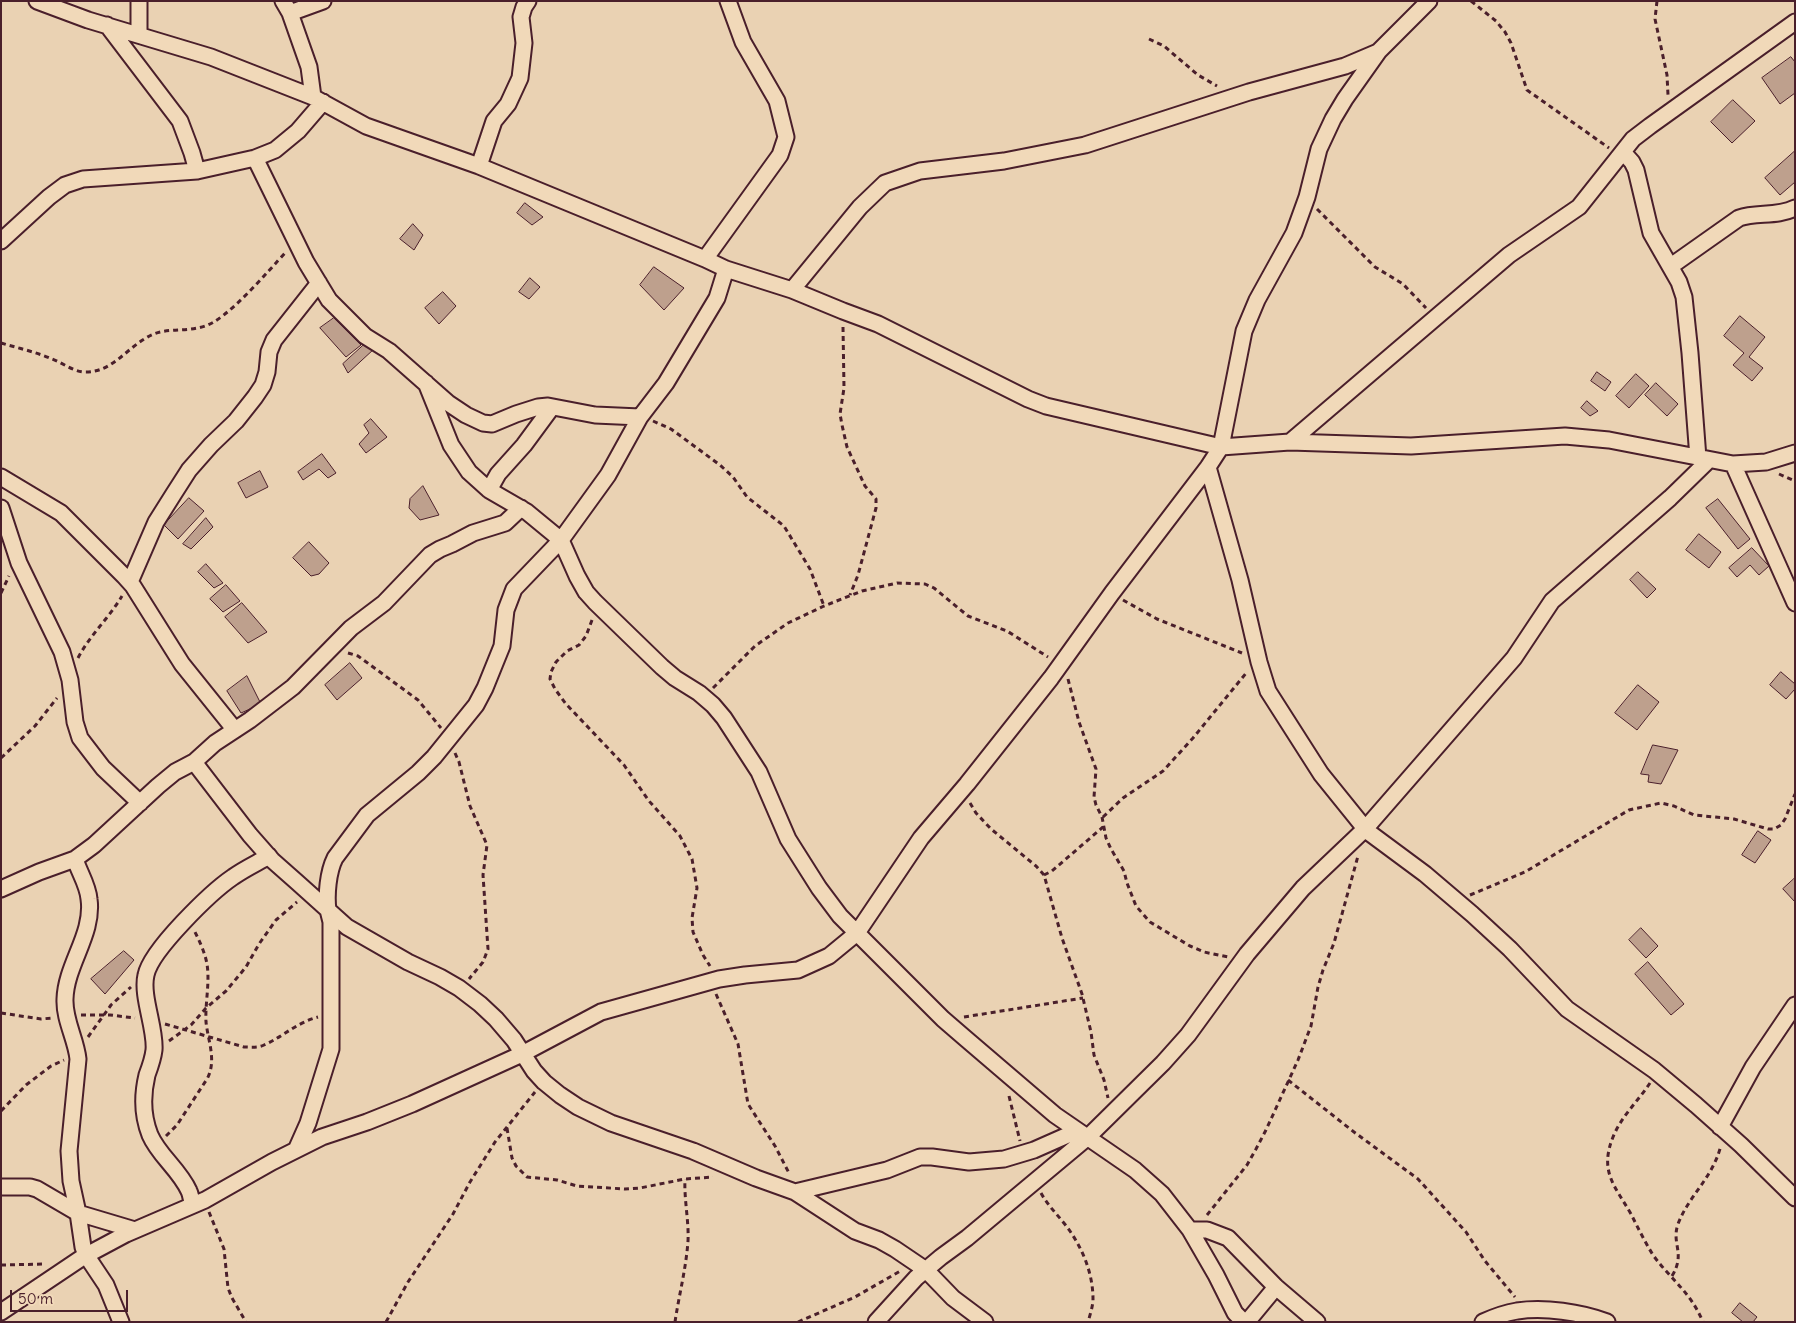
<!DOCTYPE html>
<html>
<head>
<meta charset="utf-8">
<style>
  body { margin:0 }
  #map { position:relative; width:1796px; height:1323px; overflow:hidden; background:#ead2b3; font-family:Delius,sans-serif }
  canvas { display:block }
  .frame { position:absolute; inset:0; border:2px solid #4a1f2b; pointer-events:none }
  .scale { position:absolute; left:10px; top:1290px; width:118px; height:22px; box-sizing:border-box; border:2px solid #4a1f2b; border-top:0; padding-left:6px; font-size:15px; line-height:18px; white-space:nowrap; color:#4a1f2b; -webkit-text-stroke:4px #f1d9b9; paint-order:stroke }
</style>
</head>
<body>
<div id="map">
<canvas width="1796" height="1323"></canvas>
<div class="frame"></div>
<div class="scale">50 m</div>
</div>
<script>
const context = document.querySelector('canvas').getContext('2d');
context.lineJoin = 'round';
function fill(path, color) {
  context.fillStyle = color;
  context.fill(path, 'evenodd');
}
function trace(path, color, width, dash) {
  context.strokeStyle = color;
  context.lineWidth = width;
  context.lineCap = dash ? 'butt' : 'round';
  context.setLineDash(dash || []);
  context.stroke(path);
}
const building = new Path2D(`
  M1791 57 1795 62V93L1780 104 1762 78Z
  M1733 100 1755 121 1732 143 1711 122Z
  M1795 151V182L1780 195 1765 178Z
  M525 203 543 217 532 225 517 213Z
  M413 224 423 235 414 250 400 239Z
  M654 267 684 288 664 310 640 285Z
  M530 278 540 287 529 299 519 292Z
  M443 292 456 306 439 324 425 308Z
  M1740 316 1765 337 1749 357 1763 368 1752 381 1733 365 1744 353 1724 336Z
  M334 318 361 345 346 357 320 328Z
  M366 343 374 349 348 373 343 364Z
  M1597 372 1611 382 1605 391 1591 381Z
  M1636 374 1649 386 1629 408 1616 396Z
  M1656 383 1678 404 1667 416 1645 395Z
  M1587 401 1598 411 1590 416 1581 408Z
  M371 419 387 437 366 453 359 444 369 433 364 425Z
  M322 454 336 473 328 478 319 469 303 480 298 472Z
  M260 471 268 487 246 498 238 483Z
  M423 486 439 515 420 520 409 508 410 499Z
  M189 498 204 511 178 539 164 525Z
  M1718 499 1750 539 1738 549 1706 508Z
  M206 518 213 527 191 549 183 544Z
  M1699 534 1721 552 1709 568 1686 550Z
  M309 542 329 563 319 574 311 576 293 558Z
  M1752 548 1769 566 1759 575 1750 565 1737 577 1729 568Z
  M206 564 223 583 214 588 198 572Z
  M1638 572 1656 589 1647 598 1630 580Z
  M226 585 240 601 223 612 210 599Z
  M242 603 267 632 248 643 225 617Z
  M350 663 362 678 337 700 325 685Z
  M1781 672 1795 684V689L1786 699 1770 685Z
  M247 676 261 704 241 713 227 691Z
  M1638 685 1659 702 1637 730 1615 713Z
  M1653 745 1678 750 1661 784 1648 782 1649 775 1641 774Z
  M1758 831 1771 840 1755 863 1742 855Z
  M1794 879 1795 880V902L1783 889Z
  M1641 928 1658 946 1646 958 1629 940Z
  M124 951 134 960 105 994 91 979Z
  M1648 962 1684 1004 1671 1015 1635 974Z
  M1740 1303 1757 1317 1753 1322H1743L1732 1313Z`);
fill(building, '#bea08d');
trace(building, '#4a1f2b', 1);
const minor = new Path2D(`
  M37 1 88 20 211 57 313 97 366 126 479 166 705 259 726 269 792 290 843 311 878 324 1028 399 1046 406 1221 447 1290 442 1411 446 1565 436 1609 440 1733 464 1766 462 1795 453
  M283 1 290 13 309 67 313 97
  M290 13 323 1
  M107 25 180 121 192 153 197 171
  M139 34V1
  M1623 152 1632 162 1636 170 1651 233 1679 282 1684 297 1690 353 1698 458
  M255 158 306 262 329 300 365 336 389 351 448 403 466 415 483 423 492 424 516 414 538 407 548 406 595 415 640 417
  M479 166 494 121 508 104 520 78 524 43 521 17 524 7 528 1
  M1 241 49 197 65 185 83 179 197 171 255 158 275 150 298 131 323 102
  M705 259 780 155 786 137 777 101 743 42 728 1
  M1671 266 1739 218C1757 212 1777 217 1795 208
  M792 290 860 207 885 183 920 171 1004 161 1085 145 1249 92 1345 66 1378 52
  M426 383 451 445 469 472 489 490 527 512 561 540 577 576 586 592 595 602 662 667 675 678 699 693 713 705 724 718 759 772 788 839 819 888 840 916 943 1019 965 1038 1055 1115 1135 1170 1162 1194 1190 1230 1216 1275 1235 1313 1244 1322
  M1290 442 1509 255 1579 207 1633 139 1650 126 1795 22
  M1733 464 1795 603
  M1208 467 1240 580 1259 662 1268 691 1321 774 1367 831 1425 874 1472 914 1510 949 1567 1009 1654 1070 1696 1105 1741 1145 1795 1198
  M1 477 61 513 124 576 133 586 182 664 235 730
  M489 490 498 474 524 445 552 407
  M1 508 19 563 62 652 70 680 75 722 80 738 103 768 140 803
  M130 582 156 522 173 495 189 470 211 445 236 421 255 397 263 385 267 372 269 352 274 340 319 283
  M194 762 250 835 272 860 298 883 347 927 408 962 440 977 459 988 480 1004 496 1019 514 1040 534 1071 544 1082 560 1095 578 1107 611 1123 693 1151 756 1178 795 1192 855 1231 879 1240 895 1249 926 1270 953 1298 985 1322
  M75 859C79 872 88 885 89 899 94 934 66 964 65 999 64 1020 76 1039 78 1059L69 1151 71 1181 78 1213 83 1247 86 1255 106 1285 121 1322
  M1 889 39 872 75 859 94 845 158 786 175 772 194 762 215 743 250 720 293 687 351 628 384 603 430 555 440 549 452 544 473 533 505 523 521 508
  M1720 1127 1753 1067 1795 1005
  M296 1150 308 1123 331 1049V922C330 918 329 914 328 910 326 895 328 872 335 858L367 815 418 773 434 757 476 705 485 688 502 646 506 610 514 589 561 540 608 475 640 417 666 383 717 298 726 269
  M1 1187H30L37 1189 78 1213 135 1230
  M795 1192 887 1170 920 1157H932L969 1162 1004 1159 1034 1150 1077 1131
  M193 1205C191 1200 191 1195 189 1191 179 1169 159 1156 150 1135 142 1115 142 1096 147 1075 150 1067 153 1059 154 1050 156 1029 141 996 146 975 151 950 211 892 233 877 244 869 257 863 269 856
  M1190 1230H1207L1228 1238 1276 1287 1317 1322
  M1 1312 83 1257 126 1234 205 1200 272 1162 322 1137 367 1122 412 1104 522 1054 601 1012 719 979 745 975 798 970 829 956 857 933 921 838 967 784 1051 678 1112 593 1208 467 1221 447 1244 331 1257 300 1294 233 1307 197 1319 149 1333 119 1345 99 1379 51 1429 1
  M876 1322 916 1278 941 1257 967 1238 1088 1137 1163 1063 1188 1035 1247 954 1303 888 1365 829 1514 658 1552 601 1670 498 1709 460
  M1247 1322 1276 1287
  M1483 1322C1494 1317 1505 1313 1517 1311 1545 1307 1580 1312 1607 1322`);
trace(minor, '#4a1f2b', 19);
trace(new Path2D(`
  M1471 1 1496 21 1505 32 1511 43 1527 90 1609 148
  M1657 1 1655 19 1667 75 1668 95
  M1149 39 1164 46 1198 75 1217 86
  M1317 209 1375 267 1403 284 1426 308
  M843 327 844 388 840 414 842 425 847 447 865 486 876 499V508L858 575 850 595
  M1 343C18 348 36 352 52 359 63 363 72 371 84 372 111 373 125 350 146 338 164 326 185 333 205 326 228 319 268 271 286 252
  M653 421 671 429 720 465 733 477 747 497 784 526 810 569 824 606
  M1779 474 1795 481
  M1 593 9 576
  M1123 600 1157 619 1242 653
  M592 620 586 636 579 645 567 651 556 662 551 672 550 679 555 689 566 704 624 765 649 801 680 836 692 859 697 888 692 918 693 932 703 955 710 966
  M348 653 358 656 369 664 418 700 441 728
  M78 658C90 635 109 618 122 596
  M1068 679 1079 722 1096 769 1094 797 1096 805 1102 817 1106 838 1111 849 1124 871 1127 883 1136 906 1150 922 1190 946 1204 952 1228 957
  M713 688 755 646 788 623 824 606 862 591 897 583 925 584 934 588 968 616 1007 631 1048 657
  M455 753 459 762 470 806 487 845 483 875 488 949 483 962 469 979
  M1 758 35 726 57 698
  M970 803 976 813 991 829 1036 866 1044 875 1062 938 1082 994 1091 1032 1094 1055 1104 1080 1108 1098
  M1103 817 1123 798 1163 771 1193 738 1247 672
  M1044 875 1052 871 1103 827
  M1470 895 1525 872 1629 810 1661 803 1674 806 1694 815 1734 819 1768 829H1774L1781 825 1785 819 1795 794
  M716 994 738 1044 748 1104 775 1146 790 1175
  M1 1013 41 1019 53 1018
  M81 1015H110L135 1018
  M964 1017 1083 998
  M165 1024 244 1047C251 1047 258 1048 264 1045 284 1036 296 1023 318 1017
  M88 1037 111 1005 131 987
  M169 1041 191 1025 206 1008 226 991 246 967 259 944 276 920 297 902
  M1288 1080 1354 1132 1418 1179 1466 1232 1485 1261 1515 1297
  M1650 1083C1638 1101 1621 1117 1613 1137 1599 1172 1615 1186 1631 1214 1638 1228 1645 1242 1653 1255 1671 1280 1690 1291 1703 1322
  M1009 1096 1020 1141
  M1 1111 26 1085 51 1066 64 1060
  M507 1128 512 1158 516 1166 527 1177 557 1180 577 1186 625 1189 640 1188 685 1179 713 1177
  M166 1136 177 1125 207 1079C217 1061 208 1041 206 1022 205 1003 210 983 207 964 205 953 200 942 195 932
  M1041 1193C1048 1206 1058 1215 1067 1227 1082 1247 1093 1273 1093 1299 1093 1306 1090 1315 1088 1322
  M209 1212 224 1249 228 1288 232 1298 246 1322
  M1207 1215 1247 1165 1256 1149 1266 1130 1298 1060 1311 1026 1318 987 1323 970 1334 943 1358 856
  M1 1265 45 1264
  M1672 1276C1686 1253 1671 1244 1678 1224 1689 1195 1713 1178 1721 1145
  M386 1322 408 1282 453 1214 470 1182 495 1142 535 1092
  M675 1322C679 1295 686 1269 688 1241 689 1221 684 1200 685 1179
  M798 1322 855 1297 902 1270`), '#4a1f2b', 3, [5, 4]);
trace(minor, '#f1d9b9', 15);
</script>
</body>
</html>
